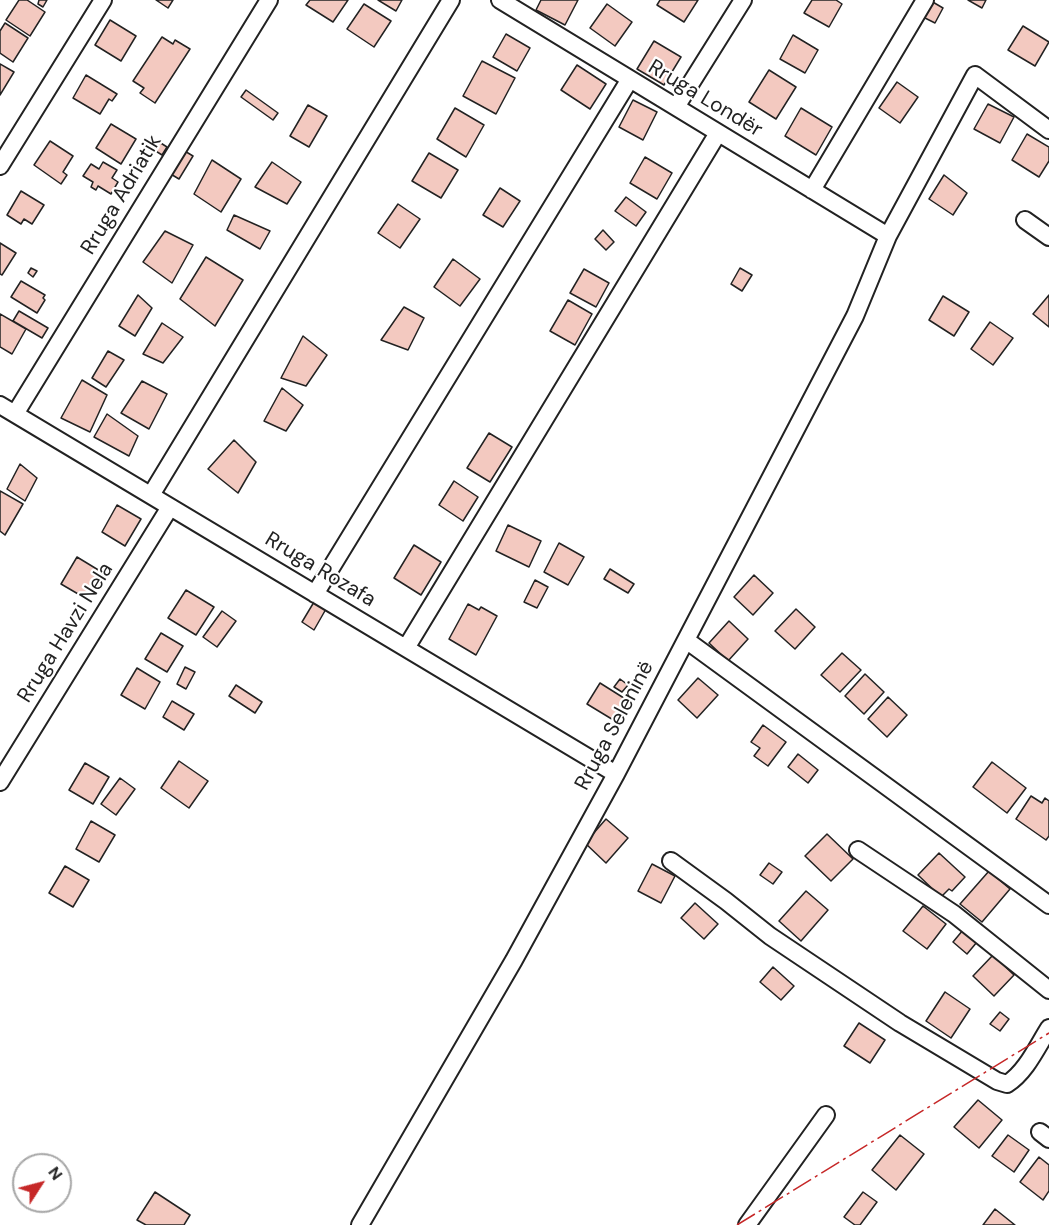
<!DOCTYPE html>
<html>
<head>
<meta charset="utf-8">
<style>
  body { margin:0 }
  #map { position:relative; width:1049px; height:1225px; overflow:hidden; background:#fff; font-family:"DM Sans",sans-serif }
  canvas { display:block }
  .north { position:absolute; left:12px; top:1153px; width:60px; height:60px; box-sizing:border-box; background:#fff; border:2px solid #a7a7a7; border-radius:50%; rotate:54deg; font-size:16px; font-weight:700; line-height:24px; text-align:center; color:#222 }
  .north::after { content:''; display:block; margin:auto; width:21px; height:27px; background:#c62828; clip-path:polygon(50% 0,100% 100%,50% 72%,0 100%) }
</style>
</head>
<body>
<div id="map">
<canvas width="1049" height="1225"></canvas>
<div class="north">N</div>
</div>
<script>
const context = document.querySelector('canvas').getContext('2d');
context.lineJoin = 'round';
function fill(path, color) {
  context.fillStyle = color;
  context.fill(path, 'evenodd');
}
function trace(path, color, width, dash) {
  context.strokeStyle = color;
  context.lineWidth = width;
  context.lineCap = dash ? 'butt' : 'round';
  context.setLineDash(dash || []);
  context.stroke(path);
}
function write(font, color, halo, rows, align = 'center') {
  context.font = font + ' "DM Sans",sans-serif';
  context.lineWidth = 4.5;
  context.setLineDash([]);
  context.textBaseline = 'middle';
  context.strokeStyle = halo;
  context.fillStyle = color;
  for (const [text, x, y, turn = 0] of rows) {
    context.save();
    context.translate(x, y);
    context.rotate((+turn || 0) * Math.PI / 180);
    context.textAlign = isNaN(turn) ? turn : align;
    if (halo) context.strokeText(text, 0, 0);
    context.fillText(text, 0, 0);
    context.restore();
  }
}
const building = new Path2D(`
  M19 0H27L45 12 30 36 6 20Z
  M39 0H47L43 7 38 4Z
  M156 0H173L168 8Z
  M310 0H348L333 22 306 5Z
  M378 0H402L396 11Z
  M541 0H578L565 25 536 10Z
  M660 0H698L684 22 657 5Z
  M812 0H836L842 4 829 27 804 13Z
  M968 0H986L982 8Z
  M931 1 943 8 935 23 923 17Z
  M364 4 391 21 374 47 347 29Z
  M607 4 632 22 615 46 590 28Z
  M110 20 136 36 121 61 95 45Z
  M5 23 28 38 13 62 0 53V31Z
  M1023 26 1049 42 1035 66 1008 50Z
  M506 34 530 48 517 71 493 57Z
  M793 35 818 50 805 73 780 59Z
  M162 37 173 44 175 40 190 49 155 103 140 93 144 88 133 81Z
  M654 41 681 57 664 85 637 69Z
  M482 61 515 78 496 114 463 96Z
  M0 64 14 72 0 95Z
  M577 65 606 84 590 109 561 90Z
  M769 70 796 87 776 119 749 102Z
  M86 75 117 94 112 101 109 99 100 114 73 98Z
  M897 82 918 97 900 123 879 108Z
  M246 90 278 113 273 120 241 97Z
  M633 100 657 112 643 140 619 127Z
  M988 104 1014 117 1000 143 974 129Z
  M308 105 327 116 309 147 290 136Z
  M455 108 484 125 466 157 437 139Z
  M801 108 832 127 816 155 785 136Z
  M111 124 136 139 121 164 96 148Z
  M1027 134 1049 147V161L1039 177 1012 160Z
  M156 140 167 147 162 155 151 148Z
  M50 141 73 156 63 172 67 175 61 184 34 165Z
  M183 150 193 156 179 179 169 173Z
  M429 153 458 170 441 198 412 181Z
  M645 157 672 173 657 199 630 183Z
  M212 160 241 179 221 212 194 194Z
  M103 162 117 170 112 178 118 182 111 194 98 186 96 190 91 187 93 182 83 176 91 164 99 169Z
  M272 162 301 182 287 204 255 187Z
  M944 175 967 193 953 215 929 199Z
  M500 188 520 201 503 227 483 215Z
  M21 191 44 205 32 224 24 219 21 224 7 215Z
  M626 197 646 212 636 226 615 211Z
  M398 204 420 219 400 248 378 233Z
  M234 215 270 231 260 249 227 230Z
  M603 230 614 242 606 250 595 239Z
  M165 231 193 245 172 283 143 262Z
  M0 243 16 253 2 275 0 274Z
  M206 257 243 280 215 326 180 299Z
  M453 259 480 279 460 306 434 287Z
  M31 268 37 271 33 277 28 273Z
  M740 268 752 275 742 291 731 284Z
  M584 269 609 283 596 307 570 293Z
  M21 281 45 295 43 298 45 300 37 313 11 297Z
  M138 295 152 308 135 336 119 326Z
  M1049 295V327L1033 314Z
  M943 296 969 312 954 336 929 320Z
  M568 300 592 314 575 345 550 331Z
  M404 307 424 318 408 350 381 340Z
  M19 311 48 328 42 338 13 321Z
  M0 314 26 329 12 354 0 347Z
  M990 322 1013 338 993 365 971 349Z
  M162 323 183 337 163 363 143 354Z
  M303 336 327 355 306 386 281 378Z
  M108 351 124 360 106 387 92 378Z
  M82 380 107 395 90 432 61 418Z
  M142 381 167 394 149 429 121 413Z
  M282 388 303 405 286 431 264 421Z
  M107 414 138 436 129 456 94 437Z
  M489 433 512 447 490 482 467 468Z
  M234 440 256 462 238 493 208 469Z
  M20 464 37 478 25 501 7 489Z
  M454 481 478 497 463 521 439 505Z
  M0 491 23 504 5 535 0 531Z
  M117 505 141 519 125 546 102 532Z
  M508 525 541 541 529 567 496 551Z
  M559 543 584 557 568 585 544 572Z
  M414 545 441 562 421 595 394 578Z
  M77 557 100 571 85 598 61 584Z
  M610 569 634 584 628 593 604 579Z
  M754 575 773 593 753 615 734 597Z
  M535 580 548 587 537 608 524 602Z
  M186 590 214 607 196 635 168 618Z
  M314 602 326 609 314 630 302 622Z
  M468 604 479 610 481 607 497 616 476 655 449 639Z
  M796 609 815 627 795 649 775 631Z
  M222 611 236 621 217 647 203 637Z
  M729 621 748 639 728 661 709 643Z
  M161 633 183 646 167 672 145 659Z
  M842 653 861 670 840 692 821 675Z
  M185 667 195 672 186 689 177 684Z
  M137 668 160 682 145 709 121 695Z
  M865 674 884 692 864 714 845 696Z
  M698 678 718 695 697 718 678 700Z
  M620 679 628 685 622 692 614 687Z
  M600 683 627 700 615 721 587 704Z
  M236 685 262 702 255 713 229 696Z
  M888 697 907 715 887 737 868 719Z
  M172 701 194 714 184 730 163 717Z
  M763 725 786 742 768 766 754 756 760 748 751 742Z
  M798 754 818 770 808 783 788 767Z
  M179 761 208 781 189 808 161 788Z
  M992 762 1026 788 1007 813 973 787Z
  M85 763 109 777 93 804 69 790Z
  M120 778 135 789 116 815 101 804Z
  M1031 796 1042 803 1045 798 1049 801V836L1046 840 1016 819Z
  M606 819 628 838 606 863 585 843Z
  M91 821 115 835 99 862 76 849Z
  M827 834 853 859 831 881 805 856Z
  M939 853 965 877 952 891 949 889 941 897 918 875Z
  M769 863 782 872 773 884 760 875Z
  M652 864 675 876 661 903 638 891Z
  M65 866 89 880 73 907 49 893Z
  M989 871 1010 889 982 922 960 904Z
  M806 891 828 910 801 941 779 921Z
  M695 903 718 924 704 939 681 918Z
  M923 906 946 924 927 949 903 931Z
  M963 930 977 942 967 954 953 942Z
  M993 955 1014 975 994 996 973 976Z
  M773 967 794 986 781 1000 760 982Z
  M945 992 970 1009 951 1038 926 1021Z
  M1000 1012 1009 1019 1000 1031 990 1024Z
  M859 1023 885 1040 870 1063 844 1046Z
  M978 1100 1002 1120 979 1148 954 1127Z
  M900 1135 924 1154 896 1190 872 1170Z
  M1008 1135 1029 1150 1014 1172 992 1156Z
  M1039 1157 1049 1165V1191L1043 1200 1020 1182Z
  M155 1192 190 1215 184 1225H146L137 1220Z
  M863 1192 877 1202 860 1225H855L844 1217Z
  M995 1209 1015 1225H983Z`);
fill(building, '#f3c9c0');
trace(building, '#222', 1.5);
const street = new Path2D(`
  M500 0 888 236
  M676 107 743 0
  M0 166 103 0
  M812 190 925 0
  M1025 220 1049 237
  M0 405 616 774
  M15 414 269 0
  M151 495 451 0
  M315 594 630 79
  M686 640 1049 905
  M406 648 718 133
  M0 782 170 507
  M858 850 954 914 1049 990
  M671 861 726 901 770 936 900 1023 997 1081 1007 1084C1026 1072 1037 1047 1049 1028
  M1040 1132 1049 1139
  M360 1225 514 960 616 774 855 316 888 236 975 75 1049 130
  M747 1225 826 1115`);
trace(street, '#222', 20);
trace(street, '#fff', 16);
trace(new Path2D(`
  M737 1225 1049 1033`), '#c62828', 1.5, [21, 4.5, 3, 4.5]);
write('21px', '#222', '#fff', [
  ["Rruga Londër",705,99,31],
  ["Rruga Adriatik",122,195,-59],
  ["Rruga Rozafa",320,570,31],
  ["Rruga Havzi Nela",66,633,-58],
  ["Rruga Seleninë",615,726,-62]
]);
</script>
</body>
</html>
